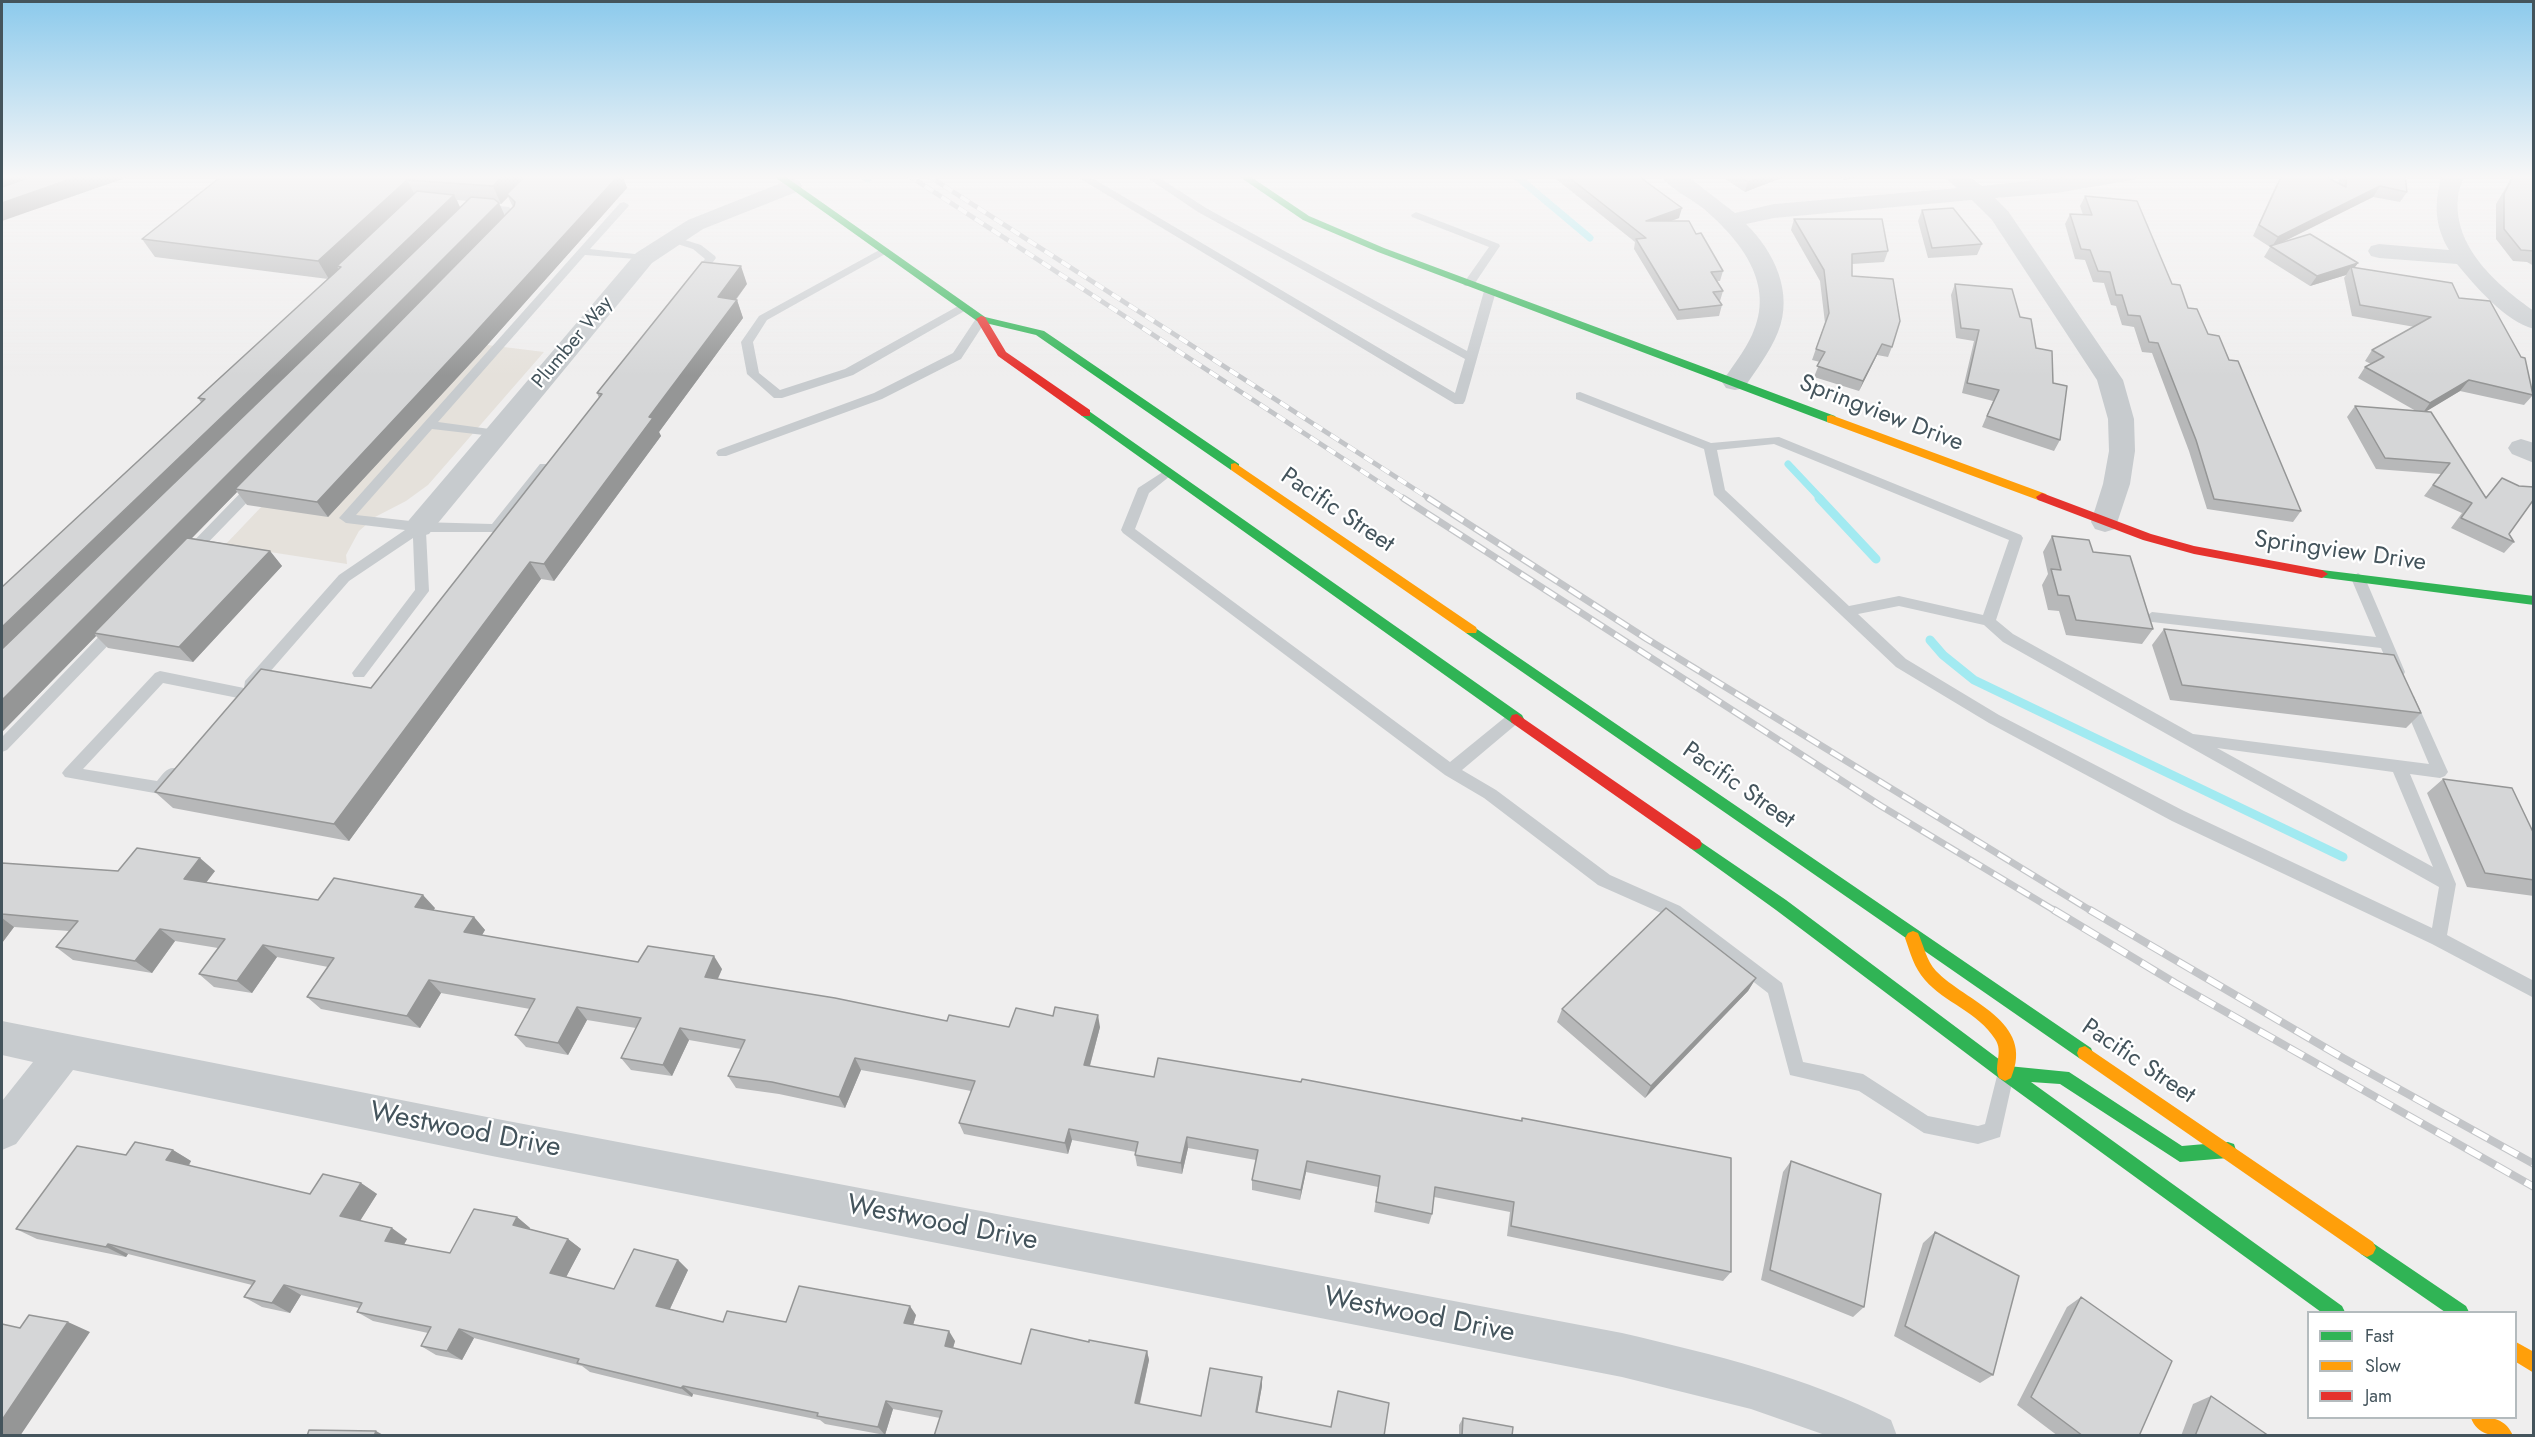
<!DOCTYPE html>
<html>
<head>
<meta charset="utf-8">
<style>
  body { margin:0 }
  #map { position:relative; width:2535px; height:1437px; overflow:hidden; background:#efeeee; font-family:Jost,sans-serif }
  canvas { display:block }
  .frame { position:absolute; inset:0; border:3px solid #44545c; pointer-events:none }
  .legend { position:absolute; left:2307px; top:1311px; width:210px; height:108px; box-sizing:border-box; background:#fff; border:2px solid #b4bbbe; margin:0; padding:8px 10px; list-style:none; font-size:18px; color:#44545c }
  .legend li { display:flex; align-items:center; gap:12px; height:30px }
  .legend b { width:30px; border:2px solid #b4bbbe }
</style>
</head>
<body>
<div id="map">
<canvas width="2535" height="1437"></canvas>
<div class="frame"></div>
<ul class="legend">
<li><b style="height:8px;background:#30b455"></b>Fast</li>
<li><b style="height:8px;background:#ff9f0a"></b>Slow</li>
<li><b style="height:8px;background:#e5322d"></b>Jam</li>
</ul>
</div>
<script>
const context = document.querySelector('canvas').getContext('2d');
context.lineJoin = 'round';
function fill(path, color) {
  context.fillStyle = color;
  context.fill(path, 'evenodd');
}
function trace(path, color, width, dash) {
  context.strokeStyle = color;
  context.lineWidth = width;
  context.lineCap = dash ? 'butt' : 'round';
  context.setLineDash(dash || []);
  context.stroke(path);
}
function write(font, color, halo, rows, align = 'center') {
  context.font = font + ' Jost,sans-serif';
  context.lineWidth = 4.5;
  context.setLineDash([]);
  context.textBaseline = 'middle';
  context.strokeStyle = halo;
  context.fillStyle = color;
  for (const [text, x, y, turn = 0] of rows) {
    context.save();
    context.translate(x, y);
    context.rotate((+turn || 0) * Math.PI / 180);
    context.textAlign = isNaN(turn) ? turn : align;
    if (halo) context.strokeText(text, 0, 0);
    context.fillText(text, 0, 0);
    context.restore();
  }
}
fill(new Path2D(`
  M423 337 544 352 428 485 406 501 375 517 359 531 346 555 347 564 225 545Z`), '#e5e1db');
trace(new Path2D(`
  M862 175 868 179
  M1515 175 1590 238
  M1788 464 1821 499`), '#a2eaf1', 7);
trace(new Path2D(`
  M1819 498 1876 559
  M1930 640 1943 655 1974 680 2343 857`), '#a2eaf1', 9);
fill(new Path2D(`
  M1074 175H1087L1455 393 1465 359 1198 212 1143 175H1155L1206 208 1467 351 1484 291 1490 288 1494 289 1496 291 1465 401 1463 404H1455Z
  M624 202 629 205 628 207 590 249 644 255 648 256V260L585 255 438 422 497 430 503 434 501 437 432 429 356 515 419 522 492 524 540 464H550L551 467 501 532H426L429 591 364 677H354L352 673 415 590 413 538 349 581 255 689 249 690 248 697 243 699 163 683 83 769 157 781C163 774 168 765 178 769L181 773C176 781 169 791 160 794L65 777 62 773 65 769 155 673 160 671 244 688 245 681 339 575 405 530 346 523 339 518 620 203Z
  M482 204 509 207 520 218 511 228H503L502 226 509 218 502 212 478 209 477 207Z
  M1416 212 1499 244 1500 246 1473 286H1465L1463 284 1489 247 1412 217 1411 215Z
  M669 235 701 245 715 256 716 258 700 279H692L690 277 705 259 693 249 665 240 664 238Z
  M883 248 887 249V253L767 320 753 342 759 373 780 390 845 369 960 305H968V309L853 375 782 398H774L747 374 741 342 759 316Z
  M981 316 987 319 961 359 882 399 726 456H718L716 453 718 450 874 393 953 353 977 317Z
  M1580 392 1711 443 1779 437 2021 535 2023 538 1996 620 2013 634 2193 734 2429 764 2402 700 2404 696H2414L2448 772 2445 776 2440 778 2410 774 2456 884 2447 935 2534 981V998L2432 944 2172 821 1989 723 1896 667 1714 495 1704 449 1576 399V393ZM1774 444 2009 540 1983 615 1899 596 1849 606 1725 490 1717 450ZM1899 606 1984 625 2003 642 2439 887 2432 928 2184 811 1999 715 1906 659 1858 614ZM2217 748 2393 772 2433 867Z
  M1169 468 1175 472 1149 493 1135 529 1450 762 1509 714H1519L1521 718 1519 722 1462 770 1496 790 1610 875 1680 906 1782 983 1803 1062 1863 1074 1928 1116 1978 1126 1985 1124 1999 1068 2005 1066 2011 1068 2014 1074 2000 1137 1978 1144 1924 1133 1859 1091 1790 1075 1768 993 1668 916 1598 885 1484 798 1445 775 1123 533 1121 530 1138 488Z
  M257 480 263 484 262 487 193 558H183L181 555 183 552 252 481Z
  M2358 573 2365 578 2405 672 2403 676H2393L2381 648 2152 622 2145 617 2152 612 2376 637 2351 578Z
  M116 623 121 624 123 628 121 632 7 750 2 752V737L111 624Z`), '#c7cbce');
fill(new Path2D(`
  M1660 175H1686L1735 213 1774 204 1957 188 1942 175H1967L1982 186 2083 175H2137L2134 180 2126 181 2057 193 1995 198 2008 211 2123 380 2134 419 2135 451 2130 484 2115 529 2105 532 2095 529 2091 522 2103 484 2109 451 2108 419 2097 380 1992 220 1972 200 1774 218 1746 224C1774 251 1794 293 1778 332 1770 352 1756 370 1744 388L1735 390 1726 388 1722 382C1732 367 1744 352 1752 335 1776 284 1741 241 1704 209 1690 198 1670 189 1660 175Z
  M2442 175H2464C2462 183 2458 191 2458 198 2453 247 2497 285 2534 311V329C2506 322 2475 286 2457 264L2379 258 2371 256 2368 251 2371 246 2379 244 2449 250C2434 225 2434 202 2442 175Z
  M791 179 799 181 802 186 799 191 703 229 652 263 429 534 419 537 409 534 405 527 409 520 636 253 688 220Z
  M2521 439 2534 443V463L2512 454 2508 448 2512 442Z
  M2 1021 492 1118 1622 1333C1715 1355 1805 1376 1891 1420L1897 1436H1828L1751 1409 1622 1377 492 1156 73 1070 16 1144 2 1150V1101L33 1062 2 1055Z`), '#c7cbce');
fill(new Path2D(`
  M772 175H783L985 317 1044 331 1239 464V470H1231L1036 335 977 321Z
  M1237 175H1248L1309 216 1384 248 1835 416 1837 419 1831 423 1827 422 1378 252 1303 220Z
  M1086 409 1522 715 1524 719 1522 723H1512L1082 416 1080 413Z
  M2322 570 2534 596V605L2318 577 2316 574 2318 571Z
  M1471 625 2091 1048 2093 1053 2091 1058 2085 1060 2079 1058 1466 633 1465 630Z
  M1695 838 1786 900 2008 1066 2069 1072 2182 1146 2228 1142 2234 1144 2236 1150 2234 1156 2228 1158 2180 1162 2060 1084 2031 1082 2342 1306 2345 1312H2321L1999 1078 1776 910 1690 848 1688 844 1690 840Z
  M2367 1239 2466 1306 2469 1312H2445L2361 1254 2358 1248 2361 1242Z`), '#30b455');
fill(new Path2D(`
  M1831 415 2046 494 2048 497 2042 501 2038 500 1827 422V416Z
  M1235 463 1476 627 1477 630 1476 633H1466L1231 470V464Z
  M1913 931 1918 933C1924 946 1926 960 1936 971 1966 1002 2036 1021 2011 1078L2005 1081 1999 1078C1993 1065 2004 1052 1995 1039 1978 1012 1945 1003 1925 980 1914 968 1910 952 1905 938L1908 933Z
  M2085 1046 2373 1242 2376 1248 2373 1254 2367 1257 2361 1254 2079 1058 2077 1053 2079 1048Z
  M2516 1342 2534 1352V1373L2516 1362Z
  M2471 1418C2487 1416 2506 1417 2513 1436 2496 1436 2478 1437 2471 1418Z`), '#ff9f0a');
fill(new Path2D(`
  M981 316 985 317 1006 352 1090 410V416H1082L998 356 976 319Z
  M2042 493 2151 534 2194 546 2322 570 2328 574 2322 578 2194 554 2143 540 2038 500 2036 497Z
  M1517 714 1700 840 1702 844 1700 848 1695 850 1690 848 1512 723 1510 719 1512 715Z`), '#e5322d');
const railFar2 = new Path2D(`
  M908 175 1405 499
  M927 175 1430 499`);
const railFar1 = new Path2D(`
  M1403 498 1881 806 2057 912
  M1428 498 1647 639 2093 912`);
const rail = new Path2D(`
  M2054 910 2175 983 2534 1187
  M2090 910 2343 1058 2534 1164`);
trace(railFar2, '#c3c5c8', 5);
trace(railFar1, '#c3c5c8', 7);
trace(rail, '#c3c5c8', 8);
trace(railFar2, '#fff', 4, [10]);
trace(railFar1, '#fff', 4.5, [14]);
trace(rail, '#fff', 6, [17]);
fill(new Path2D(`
  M223 175H622L627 188 481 352 328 517 247 505 237 492 192 538 270 551 282 566 193 662 108 648 96 636 2 732 201 402 198 398 328 279 155 257 142 239ZM508 197 513 207 504 215 499 204H501ZM457 200 467 201 460 208Z
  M1551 175H1637L1679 218 1671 221 1696 234 1723 271 1720 281H1717L1723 291 1720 301H1719L1722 305 1719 316 1677 320 1634 249 1635 242Z
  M1719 175H1789L1745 192Z
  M1838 175H1863L1845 180Z
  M2338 175H2405L2407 192 2400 202 2373 197 2280 243 2358 263 2354 268 2459 298 2533 395 2524 405 2460 391 2426 411 2486 497 2502 478 2509 534 2514 542 2504 553 2451 528 2462 513 2424 496 2441 474 2376 469 2347 417 2355 406 2416 411 2358 378 2365 367 2371 364 2365 361 2372 350 2415 327 2352 316 2344 278 2346 275 2310 286 2264 257 2270 247 2253 236 2275 187 2281 177 2339 183Z
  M2513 175H2534V266L2527 262 2513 261 2496 239V204Z
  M2085 196 2172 284 2188 308 2208 334 2229 360 2301 511 2293 522 2207 509 2189 451 2152 353 2142 352 2134 327 2122 325 2116 306 2111 305 2104 283 2093 282 2085 260 2075 259 2065 224 2070 214 2083 215 2080 206Z
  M1922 210 1982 244 1977 255 1928 258 1918 221Z
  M1794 219 1888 251 1884 262 1852 264V276L1892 347 1888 357 1877 355 1859 391 1814 377 1820 362 1812 360 1825 323 1820 281 1791 230Z
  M747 284 736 300H737L743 318 659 432 661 436 554 581 541 579 349 841 173 808 155 792 371 688 599 398 597 393Z
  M1955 284 2020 317 2053 383 2060 440 2054 451 1982 427 1993 401 1962 393 1974 341 1956 338 1951 295Z
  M2052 536 2093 552 2153 629 2142 644 2066 635 2059 611 2048 610 2042 585 2048 574 2043 552Z
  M2164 629 2421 713 2406 728 2170 700 2152 645Z
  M2443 779 2534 834V896L2467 887 2427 793Z
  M2 863 118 871H215L206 882 318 900 435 908 433 910 474 917 485 930 482 935 638 962 722 969 718 979 947 1021 1009 1027H1100L1090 1066 1154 1077 1521 1121 1522 1118 1731 1272 1723 1281 1507 1236 1510 1212 1434 1197 1432 1214 1429 1224 1374 1212 1378 1187 1306 1172 1300 1200 1252 1190V1180L1256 1160 1188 1148 1182 1174 1137 1166 1135 1155 1136 1152 1072 1140 1068 1154 964 1134 959 1123 971 1091 911 1079 861 1070 845 1108 779 1094 736 1088 728 1076 741 1049 689 1040 672 1076 631 1070 621 1058 636 1028 587 1020 568 1055 526 1047 515 1035 530 1009 441 993 420 1028 321 1009 307 997 328 967 277 957 252 993 214 987 199 974 218 948 175 941 152 973 73 960 56 947 69 931 14 927 2 943Z
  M1756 978 1748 991 1645 1098 1557 1022 1562 1009Z
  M173 1150 191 1161 189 1166 310 1194 361 1183 377 1194 360 1221 407 1239 404 1245 450 1253 517 1217 530 1228 529 1229 568 1239 581 1249 566 1277 614 1289 678 1260 688 1270 670 1309 723 1322H786L916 1315 913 1325 955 1341 953 1348 1021 1364 1089 1342 1147 1351 1149 1360 1140 1404 1201 1416 1262 1386 1257 1412 1331 1427 1384 1436 940 1418 893 1409 885 1435 825 1424 820 1420 693 1394 692 1397 590 1372 582 1366 474 1338 462 1360 436 1355 421 1346 428 1333 373 1321 357 1312 359 1308 301 1295 290 1313 262 1307 244 1297 252 1285 128 1254 126 1257 37 1239 16 1229 126 1155Z
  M1791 1161 1864 1307 1853 1317 1761 1280 1783 1172Z
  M1935 1232 1993 1375 1980 1383 1894 1336 1923 1243Z
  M2081 1297 2139 1436H2058L2017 1405 2067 1307Z
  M2211 1396 2269 1436H2181L2193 1404Z
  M1463 1418 1512 1436H1459V1425Z`), '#b7b8b9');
fill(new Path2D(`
  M7 175H59L2 196V177Z
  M82 175H134L2 221V203Z
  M504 175H530L507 194 508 197 501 204 493 186Z
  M619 175H622L627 188 481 352 328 517 317 502Z
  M1766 175H1789L1745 192 1748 182Z
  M1846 175H1863L1845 180Z
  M407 180 416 197 341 267 337 266 339 270 329 279 318 261Z
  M2380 186 2373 197 2271 248 2278 237Z
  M454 195 462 211 2 657V627Z
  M499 203 506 218 235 489 237 492 98 634 94 633 96 636 2 732V700Z
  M1682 208 1679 218 1644 231 1646 221Z
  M2358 263 2352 271 2351 267 2346 275 2310 286 2317 276Z
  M741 266 747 284 724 315 718 297Z
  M737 300 743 318 659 432 661 436 554 581 544 564 649 417Z
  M1882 344 1877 355 1859 391 1863 381Z
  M2469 380 2460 391 2422 414 2430 403Z
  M270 551 282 566 193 662 179 647Z
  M530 562 541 579 349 841 334 824Z
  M200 858 215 871 199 892 184 879Z
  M423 895 435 908 427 920 415 907Z
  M474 917 485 930 476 945 464 932Z
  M2 918 14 927 2 943Z
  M160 929 175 941 152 973 135 961Z
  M263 945 277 957 252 993 237 981Z
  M714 956 722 969 713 989 705 977Z
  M1756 978 1748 991 1645 1098 1651 1086Z
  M429 980 441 993 420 1028 407 1016Z
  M577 1007 587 1020 568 1055 558 1043Z
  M1098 1015 1100 1027 1087 1076 1084 1065Z
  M680 1028 689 1040 672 1076 663 1065Z
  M855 1058 861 1070 845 1108 839 1097Z
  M1069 1129 1072 1140 1068 1154 1065 1143Z
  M1187 1137 1188 1148 1182 1174 1181 1163Z
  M173 1150 191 1161 184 1172 166 1160Z
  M1307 1161 1306 1172 1300 1200 1301 1190Z
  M361 1183 377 1194 356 1227 340 1216Z
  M517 1217 530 1228 526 1236 513 1225Z
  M392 1228 407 1239 400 1251 385 1241Z
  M568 1239 581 1249 563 1283 550 1273Z
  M108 1244 128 1254 126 1257 106 1247Z
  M678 1260 688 1270 667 1315 656 1306Z
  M284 1285 301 1295 290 1313 272 1303Z
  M910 1306 916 1315 911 1332 904 1323Z
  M68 1322 90 1332 20 1436H2V1420Z
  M459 1329 474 1338 462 1360 447 1351Z
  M949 1331 955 1341 951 1355 945 1346Z
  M1147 1351 1149 1360 1138 1411 1135 1403Z
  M1262 1377V1386L1256 1420V1412Z
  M683 1386 693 1394 692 1397 681 1388Z
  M886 1401 893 1409 885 1435 878 1427Z
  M376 1431 385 1436H374Z`), '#959696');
const building = new Path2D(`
  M36 175H82L2 203V187Z
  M223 175H504L493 186 407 180 318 261 142 239Z
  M526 175H619L472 336 317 502 235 489 514 206 515 202 507 194Z
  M1566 175H1637L1682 208 1646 221H1689L1696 234 1701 233 1723 271 1711 272 1723 291 1713 292 1722 305 1679 310 1636 239 1646 238Z
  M1737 175H1766L1748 182Z
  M2285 175H2322L2346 187V175H2405L2407 192 2380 186 2278 237 2259 225 2281 177Z
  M2514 175H2534V192L2532 191 2534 193V251L2521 250 2504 229V194Z
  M417 191 454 195 2 627V587L205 399 198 398 341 267 337 266Z
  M2085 196 2137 201 2172 284 2180 285 2188 308 2197 309 2208 334 2219 336 2229 360 2238 361 2301 511 2214 499 2196 440 2158 343 2149 342 2140 316 2128 315 2122 295H2116L2110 272 2098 271 2090 250 2081 249 2070 214 2092 215Z
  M471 197 494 199 499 203 2 700V649Z
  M1953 208 1982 244 1932 248 1922 210Z
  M1794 219H1882L1888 251 1852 254V276L1893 279 1900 321 1892 347 1882 344 1863 381 1817 366 1825 352 1816 349 1829 313 1824 270Z
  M2310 234 2358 263 2317 276 2270 246Z
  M702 262 741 266 718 297 737 300 649 417 653 418 544 564 530 562 334 824 155 792 261 669 371 688 602 394 597 393Z
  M2351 267 2452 283 2459 298 2490 301 2521 357 2525 358 2533 395 2469 380 2430 403 2365 367 2384 357 2372 350 2431 317 2360 305Z
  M1955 284 2012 289 2020 317 2031 319 2036 348 2052 351 2053 383 2067 386 2060 440 1987 416 1999 390 1967 383 1979 330 1961 328Z
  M2355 406 2431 412 2486 498 2502 478 2519 486 2534 487V499L2509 534 2514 542 2461 518 2472 503 2433 485 2450 463 2385 458Z
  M2052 536 2089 540 2093 552 2130 556 2153 629 2076 620 2069 596 2058 595 2051 569 2061 570Z
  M187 538 270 551 179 647 94 633Z
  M2164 629 2394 655 2421 713 2182 685Z
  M2443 779 2512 788 2534 834V880L2485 873Z
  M137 848 200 858 184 879 318 900 334 878 423 895 415 907 474 917 464 932 638 962 648 946 714 956 705 977 835 998 947 1021 949 1015 1009 1027 1016 1008 1053 1016 1055 1007 1098 1015 1084 1065 1154 1077 1158 1058 1301 1082 1302 1079 1522 1121V1118L1731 1158V1272L1511 1226 1514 1202 1435 1187 1432 1214 1376 1202 1380 1176 1307 1161 1301 1190 1252 1180 1258 1150 1187 1137 1181 1163 1135 1155 1138 1142 1069 1129 1065 1143 959 1123 975 1081 855 1058 839 1097 772 1082 728 1076 745 1040 680 1028 663 1065 621 1058 641 1018 577 1007 558 1043 515 1035 535 999 429 980 407 1016 307 997 334 958 263 945 237 981 199 974 225 939 160 929 135 961 56 947 78 921 2 914V863L118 871Z
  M1666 908 1756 978 1651 1086 1562 1009Z
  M135 1142 173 1150 166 1160 310 1194 323 1174 361 1183 340 1216 392 1228 385 1241 450 1253 474 1209 517 1217 513 1225 568 1239 550 1273 614 1289 634 1249 678 1260 656 1306 723 1322 727 1311 786 1322 799 1286 910 1306 904 1323 949 1331 945 1346 1021 1364 1031 1329 1089 1342V1340L1147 1351 1135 1403 1201 1416 1210 1368 1262 1377 1256 1412 1331 1427 1338 1391 1389 1403 1384 1436H934L942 1411 886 1401 878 1427 817 1416 818 1413 683 1386 681 1388 577 1363 579 1359 459 1329 447 1351 421 1346 431 1327 357 1312 362 1303 284 1285 272 1303 244 1297 255 1281 108 1244 106 1247 16 1229 77 1146 126 1155Z
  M1791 1161 1881 1194 1864 1307 1770 1270Z
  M1935 1232 2019 1276 1993 1375 1905 1326Z
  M2081 1297 2172 1361 2139 1436H2083L2031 1397Z
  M29 1315 68 1322 2 1420V1324L20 1328Z
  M2211 1396 2269 1436H2195Z
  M1463 1418 1513 1427 1512 1436H1462Z
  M309 1430 376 1431 374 1436H307Z`);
fill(building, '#d5d6d7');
trace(building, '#959696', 1.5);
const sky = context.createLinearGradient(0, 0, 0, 376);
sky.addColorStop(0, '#8ccaec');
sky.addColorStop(0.47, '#f8f7f7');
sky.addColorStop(1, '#f8f7f700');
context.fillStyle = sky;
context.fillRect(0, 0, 2535, 376);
write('20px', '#44545c', '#fff', [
  ["Plumber Way",573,343,-50]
]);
write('24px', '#44545c', '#fff', [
  ["Springview Drive",1881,414,21],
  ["Pacific Street",1337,511,34],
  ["Springview Drive",2340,552,8],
  ["Pacific Street",1738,786,35],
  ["Pacific Street",2138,1062,34]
]);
write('28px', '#44545c', '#fff', [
  ["Westwood Drive",465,1131,11],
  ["Westwood Drive",942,1224,11],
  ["Westwood Drive",1419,1316,11]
]);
</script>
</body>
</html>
